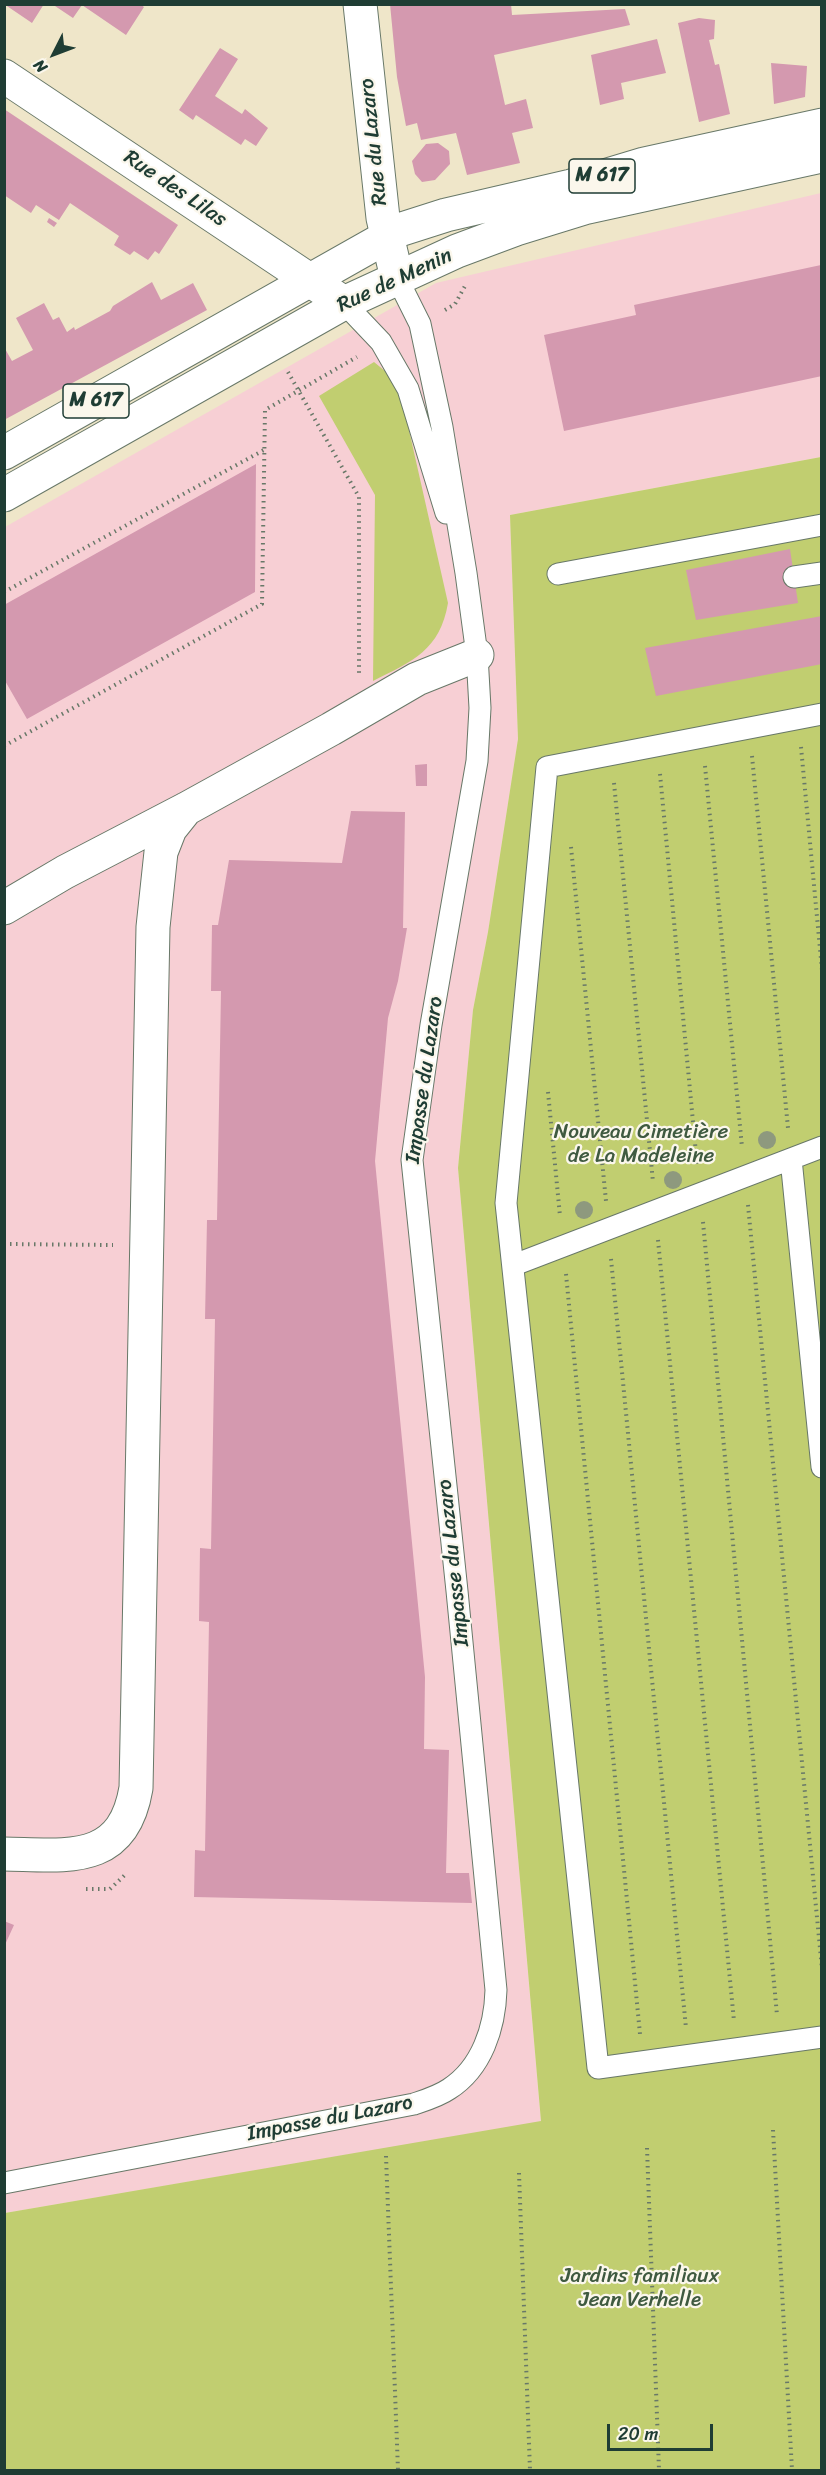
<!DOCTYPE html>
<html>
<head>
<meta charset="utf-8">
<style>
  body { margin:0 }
  #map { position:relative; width:826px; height:2475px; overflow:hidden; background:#efe6c9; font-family:Sriracha,sans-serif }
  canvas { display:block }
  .frame { position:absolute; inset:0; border:6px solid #1f3d34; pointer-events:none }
  .north { position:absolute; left:24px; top:24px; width:60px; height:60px; -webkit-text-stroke:4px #fbf7ec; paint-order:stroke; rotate:228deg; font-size:16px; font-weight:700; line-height:24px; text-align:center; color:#1f3d34 }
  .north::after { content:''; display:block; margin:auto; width:21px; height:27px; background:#1f3d34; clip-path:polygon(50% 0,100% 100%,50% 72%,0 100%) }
  .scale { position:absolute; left:607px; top:2424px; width:106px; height:27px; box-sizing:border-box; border:3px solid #1f3d34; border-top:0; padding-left:8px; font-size:18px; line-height:21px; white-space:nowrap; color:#1f3d34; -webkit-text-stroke:4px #fbf7ec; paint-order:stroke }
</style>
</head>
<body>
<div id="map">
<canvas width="826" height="2475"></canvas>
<div class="frame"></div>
<div class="north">N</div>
<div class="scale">20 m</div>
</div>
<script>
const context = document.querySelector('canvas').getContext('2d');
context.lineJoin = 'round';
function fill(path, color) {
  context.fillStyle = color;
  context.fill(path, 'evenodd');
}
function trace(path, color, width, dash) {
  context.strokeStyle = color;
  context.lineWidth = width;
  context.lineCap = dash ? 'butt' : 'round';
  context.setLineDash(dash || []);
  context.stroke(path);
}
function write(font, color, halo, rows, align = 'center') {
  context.font = font + ' Sriracha,sans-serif';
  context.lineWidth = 4.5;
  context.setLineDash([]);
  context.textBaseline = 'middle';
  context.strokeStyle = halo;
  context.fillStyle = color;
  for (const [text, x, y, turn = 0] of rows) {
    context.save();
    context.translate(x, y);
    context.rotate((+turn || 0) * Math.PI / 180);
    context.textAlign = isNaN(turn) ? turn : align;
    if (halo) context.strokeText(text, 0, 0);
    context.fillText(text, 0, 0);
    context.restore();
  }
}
fill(new Path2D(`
  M821 193V457L510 515 518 739 488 932 473 1010 458 1168 541 2122 5 2213V527L436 283Z`), '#f7cfd4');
fill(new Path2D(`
  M374 362 391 376 404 408 448 603C440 650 413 661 373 681L375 495 319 396Z
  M821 457V2470H5V2213L541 2121 458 1168 473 1010 488 932 518 739 510 515Z`), '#c1ce70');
fill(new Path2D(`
  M4 4H44L32 23Z
  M52 4H140L144 7 126 35 82 5 73 18Z
  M390 4H511L512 15 625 9 630 25 494 55 505 105 526 99 533 128 512 133 520 163 467 175 456 133 421 140 417 123 406 126 397 77Z
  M699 18 715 20 714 39 709 40 715 65 719 64 730 114 699 122 678 23Z
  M657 39 666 73 621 83 624 99 600 105 591 55Z
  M220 48 238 59 215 96 242 114 245 109 268 128 256 146 245 139 241 145 196 115 193 120 179 110Z
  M771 63 807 66 805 97 774 104Z
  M4 109 178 225 159 254 155 251 148 260 134 251 130 255 114 245 119 236 70 203 59 220 36 205 31 213 4 195Z
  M438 143 449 151 450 164 435 180 422 182 415 174 412 161 426 144Z
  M49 218 57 223 54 227 47 222Z
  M821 265 822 376 564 431 544 335 636 315 634 305Z
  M152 282 161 300 193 283 207 310 4 420V347L12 361 33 350 16 318 44 303 53 320 59 317 67 332 74 327 75 330 110 311 113 306Z
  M256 464 255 592 27 719 4 679V605Z
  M790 549 798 603 696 620 686 570Z
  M822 616V664L656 696 645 648Z
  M427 764V786H416L415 765Z
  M351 811 405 812 403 928H407L398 981 388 1018 375 1161 425 1677 424 1749 449 1750 446 1873H469L472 1903 194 1897 195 1850 205 1851 209 1622 199 1621 200 1548 211 1549 215 1319H205L207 1220H217L221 991H211L212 925H218L229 860 342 863Z
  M4 1921 14 1925 4 1947Z`), '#d499af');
const service = new Path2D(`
  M344 303 381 342 408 389 446 513
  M558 574 822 525
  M794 577 822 573
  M822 714 547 767 506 1203 598 2068 822 2037
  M791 1159 822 1467
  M514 1265 822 1147
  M4 2183 414 2104C426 2100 439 2096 449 2089 482 2068 495 2027 496 1990L457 1591 412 1160 431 1025 477 761 480 708 477 655 466 573 442 427 420 324 397 278`);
const minor = new Path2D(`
  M4 76 344 303
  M4 908 65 872 186 809 331 729 417 679 477 655
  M4 1854C67 1855 123 1866 136 1788L153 927 161 852 170 829 186 809`);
const tertiary = new Path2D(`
  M360 4 383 218 397 278`);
const primary = new Path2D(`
  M4 453 399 230 446 215 571 186 644 164 822 125
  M4 495 344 303 457 251 516 229 584 208 822 156`);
trace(service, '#687868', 23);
trace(minor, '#687868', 35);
trace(tertiary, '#687868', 35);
trace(primary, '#687868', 35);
trace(new Path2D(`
  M445 310 455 304 465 286
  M288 372 359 497V673
  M4 592 264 450
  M4 746 262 604 265 410 357 357
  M801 747 822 970
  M752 756 788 1128
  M705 766 742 1147
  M660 774 697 1164
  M614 783 653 1182
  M571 847 606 1201
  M548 1092 560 1216
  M748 1205 822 1969
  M703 1222 777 2015
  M658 1240 734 2021
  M4 1244 113 1245
  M611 1259 686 2028
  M566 1274 640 2034
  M86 1889H110L127 1873
  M773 2130 792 2470
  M647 2148 659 2470
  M386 2156 398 2470
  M519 2173 530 2470`), '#687868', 4, [1.5, 4.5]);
trace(service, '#fff', 21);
trace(minor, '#fff', 33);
trace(tertiary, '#fff', 33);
trace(primary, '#fff', 33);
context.fillStyle = '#8e997e';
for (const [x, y] of [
  [767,1140],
  [673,1180],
  [584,1210]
]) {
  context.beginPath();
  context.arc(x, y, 9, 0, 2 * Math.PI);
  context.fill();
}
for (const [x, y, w] of [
  [602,176,66],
  [96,401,66]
]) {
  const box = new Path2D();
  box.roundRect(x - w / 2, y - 17, w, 34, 4.5);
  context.fillStyle = '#fbf7ec';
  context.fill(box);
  trace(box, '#1f3d34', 1.5);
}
write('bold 20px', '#1f3d34', null, [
  ["M 617",602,176],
  ["M 617",96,401]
]);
write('21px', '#1f3d34', '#fbf7ec', [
  ["Rue du Lazaro",374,142,-96],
  ["Rue des Lilas",175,189,34],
  ["Rue de Menin",395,281,-25],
  ["Impasse du Lazaro",425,1080,-82],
  ["Impasse du Lazaro",454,1563,-96],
  ["Impasse du Lazaro",330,2119,-11]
]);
write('21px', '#3f5a40', '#fbf7ec', [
  ["Nouveau Cimetière",641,1133],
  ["de La Madeleine",641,1157],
  ["Jardins familiaux",640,2277],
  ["Jean Verhelle",640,2301]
]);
</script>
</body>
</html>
